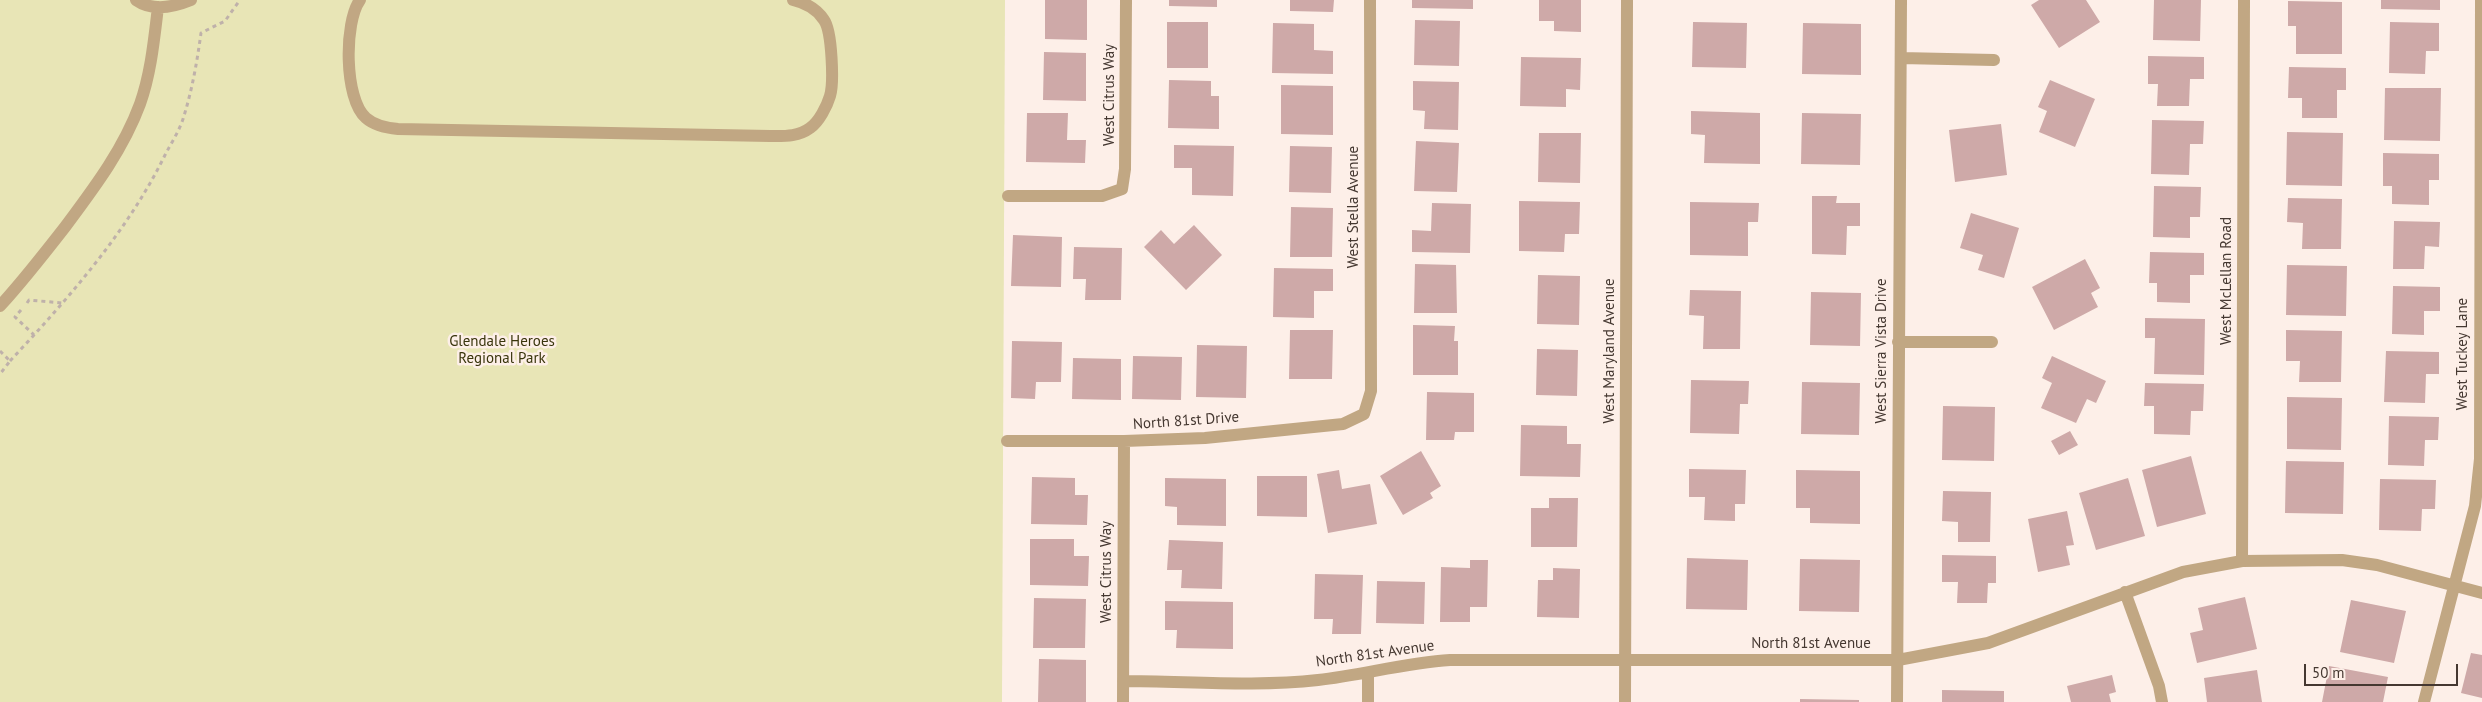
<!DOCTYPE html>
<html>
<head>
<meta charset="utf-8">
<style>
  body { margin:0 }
  #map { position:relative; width:2482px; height:702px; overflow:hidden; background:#fdefe8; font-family:"PT Sans",sans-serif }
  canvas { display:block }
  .scale { position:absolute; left:2304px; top:664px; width:154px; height:22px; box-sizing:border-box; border:2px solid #453831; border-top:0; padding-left:6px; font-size:15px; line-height:18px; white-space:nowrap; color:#453831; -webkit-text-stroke:4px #fdefe8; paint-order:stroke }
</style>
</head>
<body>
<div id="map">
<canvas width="2482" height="702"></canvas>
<div class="scale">50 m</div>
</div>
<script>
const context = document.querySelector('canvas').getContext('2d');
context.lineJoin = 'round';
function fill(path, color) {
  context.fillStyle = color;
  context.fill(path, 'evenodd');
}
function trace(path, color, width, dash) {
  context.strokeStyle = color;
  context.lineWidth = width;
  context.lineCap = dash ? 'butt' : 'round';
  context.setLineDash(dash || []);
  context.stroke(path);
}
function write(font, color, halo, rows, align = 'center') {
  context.font = font + ' "PT Sans",sans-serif';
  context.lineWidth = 5;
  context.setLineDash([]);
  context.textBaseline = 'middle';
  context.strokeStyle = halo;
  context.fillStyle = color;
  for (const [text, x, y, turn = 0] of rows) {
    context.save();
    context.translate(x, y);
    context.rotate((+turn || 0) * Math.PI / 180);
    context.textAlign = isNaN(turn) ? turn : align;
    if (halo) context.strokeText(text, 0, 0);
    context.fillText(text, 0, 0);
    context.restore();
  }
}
fill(new Path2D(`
  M0 0H1005L1002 702H0Z`), '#e8e5b6');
fill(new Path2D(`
  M1045 0H1087V40L1045 39Z
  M1169 0H1217V7L1169 6Z
  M1290 0H1334L1333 12 1290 11Z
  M1412 0H1473V9L1412 8Z
  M1539 0H1581V32L1554 31V21H1539Z
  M2039 0H2086L2100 22 2059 48 2031 5Z
  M2154 0H2201L2200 41 2153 40Z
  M2381 0H2440V10L2381 9Z
  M2288 1 2342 2V54H2296V26H2288Z
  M1415 20 1460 21 1459 66 1414 65Z
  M1167 22H1208V68H1167Z
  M1693 22 1747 23 1746 68 1692 67Z
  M2390 22 2439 23V51H2426L2425 74 2389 73Z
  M1273 23 1314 24V50L1333 51V74L1272 73Z
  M1803 23 1861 24V75L1802 74Z
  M1044 52 1086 53V101L1043 100Z
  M2148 56 2204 57V79H2190L2189 106H2157L2158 84H2148Z
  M1521 57 1581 58 1580 90 1566 89V107L1520 106Z
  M2289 67 2346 68V90H2337V118H2302V98H2288Z
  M1169 80 1211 81V96H1219V129L1168 128Z
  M2050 80 2095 99 2075 147 2039 132 2047 111 2038 107Z
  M1413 81 1459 82 1458 130 1424 129 1425 111 1413 110Z
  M1281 85 1333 86V135L1281 134Z
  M2385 88H2441L2440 141 2384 140Z
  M1691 111 1760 113V164L1704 163 1705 135 1691 134Z
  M1027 113H1068L1067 140H1086L1085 163 1026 162Z
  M1802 113 1861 114 1860 165 1801 164Z
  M2152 120 2204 121 2203 144H2190L2189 175 2151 174Z
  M2001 124 2007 175 1955 182 1949 130Z
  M2287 132 2343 133 2342 186 2286 185Z
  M1539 133H1581L1580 183 1538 182Z
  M1416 141 1459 143 1457 192 1414 191Z
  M1174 145 1234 146 1233 196 1192 195V168H1174Z
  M1290 146 1332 147 1331 193 1289 192Z
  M2383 153 2439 154V180H2429V205L2392 204V186H2383Z
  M2154 186 2201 187 2200 217H2190V238L2153 237Z
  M1812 196H1837L1836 203H1860V226H1847L1846 255 1812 254Z
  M2288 198 2342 199 2341 249H2302L2303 223 2287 222Z
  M1519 201 1580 202 1579 234H1565L1564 252 1519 251Z
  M1690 202 1759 203 1758 222H1748V256L1690 255Z
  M1432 203 1471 204 1470 253 1412 252V230L1431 231Z
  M1291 207 1333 208 1332 257H1290Z
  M1971 213 2019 228 2004 278 1978 270 1983 255 1960 248Z
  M2394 221 2440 222 2439 247 2425 246 2424 269H2393Z
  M1194 225 1222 255 1186 290 1144 247 1161 230 1174 244Z
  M1013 235 1062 237 1061 287 1011 286Z
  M1074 247 1122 248 1121 300H1085L1086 279H1073Z
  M2150 252 2204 253V275H2190V303L2157 302V283H2149Z
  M2085 259 2100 288 2091 293 2098 307 2054 330 2032 287Z
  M1415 264 1456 265 1457 313H1414Z
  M2287 265 2347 266 2346 316 2286 315Z
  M1274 268 1333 269V291H1314V318L1273 317Z
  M1538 275 1580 276 1579 325 1537 324Z
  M2393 286 2440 287V311H2424V335L2392 334Z
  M1690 290 1741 291 1740 349H1703L1704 316 1689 315Z
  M1811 292 1861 293 1860 346 1810 345Z
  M2145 318 2205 319 2204 375 2154 374 2155 338H2145Z
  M1413 325 1455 326 1454 341H1458V375H1413Z
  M1290 330H1333L1332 379H1289Z
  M2286 330 2342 331 2341 382H2299L2300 361H2286Z
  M1012 341 1062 342 1061 382H1036L1035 399 1011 398Z
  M1197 345 1247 346 1246 398 1196 397Z
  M1537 349 1578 350 1577 396 1536 395Z
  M2386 351 2439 352V374H2426L2425 403 2384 402Z
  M1133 356 1182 357 1181 400 1132 399Z
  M2052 356 2106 381 2096 403 2087 399 2076 423 2041 408 2052 383 2042 378Z
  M1073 358 1121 359V400L1072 399Z
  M1691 380 1749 381 1748 404H1740L1739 434 1690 433Z
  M1802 382 1860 383 1859 435 1801 434Z
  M2145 383 2204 384 2203 411H2191L2190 435 2154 434V406H2144Z
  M1427 392 1474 393V432H1455L1454 440H1426Z
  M2287 397 2342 398 2341 450 2287 449Z
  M1943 406 1995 407 1994 461 1942 460Z
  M2389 416 2439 417 2438 440H2425L2424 466 2388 465Z
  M1521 425 1567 426V444H1581L1580 477 1520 476Z
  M2070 431 2078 445 2059 455 2051 441Z
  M1421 451 1441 486 1430 493 1433 498 1403 515 1380 476Z
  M2191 456 2206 514 2157 527 2142 470Z
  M2286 461 2344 462 2343 514 2285 513Z
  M1689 469 1746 470 1745 504H1735V521L1704 520 1705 497H1689Z
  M1339 470 1342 489 1370 484 1377 524 1328 533 1317 474Z
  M1796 470 1860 471V524L1810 523V508H1796Z
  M1257 476H1307V517L1257 516Z
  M1032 477 1075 478V495H1088L1087 525 1031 524Z
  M1165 478 1226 479V526L1177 525V507L1165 506Z
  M2128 478 2145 536 2096 550 2079 493Z
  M2380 479 2436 480 2435 509H2422L2421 531 2379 530Z
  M1943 491 1991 492 1990 542H1958V522L1942 521Z
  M1549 498H1578L1577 547H1531V508H1549Z
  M2067 511 2074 545 2066 546 2070 565 2038 572 2028 519Z
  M1030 539H1074V556H1089L1088 586 1030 585Z
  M1169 540 1223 542 1222 589 1181 588 1182 570H1167Z
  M1942 555 1996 556V583H1988L1987 603H1957L1958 582H1942Z
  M1687 558 1748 560 1747 610 1686 609Z
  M1800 559 1860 560 1859 612 1799 611Z
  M1470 560H1488L1487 607H1470V622H1440L1441 567 1470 568Z
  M1553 568 1580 569 1579 618 1537 617 1538 580H1553Z
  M1315 574 1363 575 1361 634H1332L1333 619H1314Z
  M1377 581 1425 582 1424 624 1376 623Z
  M2245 597 2257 649 2197 663 2190 633 2203 630 2198 608Z
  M1034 598 1086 599 1085 648H1033Z
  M2351 600 2406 611 2394 663 2340 652Z
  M1165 601 1233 602V649L1176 648 1177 630H1165Z
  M2471 653 2482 655V698L2461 693Z
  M1039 659 1086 660V702H1038Z
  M2329 666 2388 677 2383 702H2322Z
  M2257 670 2262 702H2207L2204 678Z
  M2112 675 2116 692 2109 694 2111 702H2071L2067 686Z
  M1942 690 2004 691V702H1942Z
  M1800 699 1859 700V702H1800Z`), '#cea9a8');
trace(new Path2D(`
  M27 303 29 300 62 303
  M21 310 15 317 34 335C84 280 133 221 166 153 172 142 179 131 183 119 192 91 197 62 201 33L225 21 240 0
  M0 351 10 361 0 374
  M10 361 34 335`), '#bfb1aa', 3, [4, 4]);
trace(new Path2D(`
  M136 0C153 12 174 7 191 0
  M360 0C344 22 344 99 366 118 375 126 387 128 398 129L770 136C784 136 798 137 810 128 819 122 827 106 830 96 834 83 832 31 824 20 817 9 806 3 793 0
  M1901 58 1994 60
  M1008 196H1102L1122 189 1125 169 1126 0
  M0 306C23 281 44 254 65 227 94 188 123 150 140 104 151 73 154 40 158 7
  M1898 342H1992
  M1007 441H1124L1205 438 1343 424 1364 414 1371 391 1370 0
  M2242 561 2244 0
  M2125 592 2159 686 2162 702
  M1368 673V702
  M1123 681C1187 681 1254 687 1318 680 1362 675 1405 663 1450 660H1898L1988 643 2183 572 2242 561 2342 560 2377 565 2482 593
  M1123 702 1124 441
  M1625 702 1627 0
  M1897 702 1901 0
  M2424 702 2475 506 2480 459 2481 0`), '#c1a783', 12);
write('15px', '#453831', '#fdefe8', [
  ["West Citrus Way",1110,95,-90],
  ["West Stella Avenue",1354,207,-90],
  ["West McLellan Road",2227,281,-90],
  ["West Maryland Avenue",1610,351,-90],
  ["West Sierra Vista Drive",1882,351,-90],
  ["West Tuckey Lane",2463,354,-90],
  ["North 81st Drive",1186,421,-4],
  ["West Citrus Way",1107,572,-90],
  ["North 81st Avenue",1811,644],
  ["North 81st Avenue",1375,654,-8]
]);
write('15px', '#39350c', '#fdefe8', [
  ["Glendale Heroes",502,342],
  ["Regional Park",502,359]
]);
</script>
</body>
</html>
